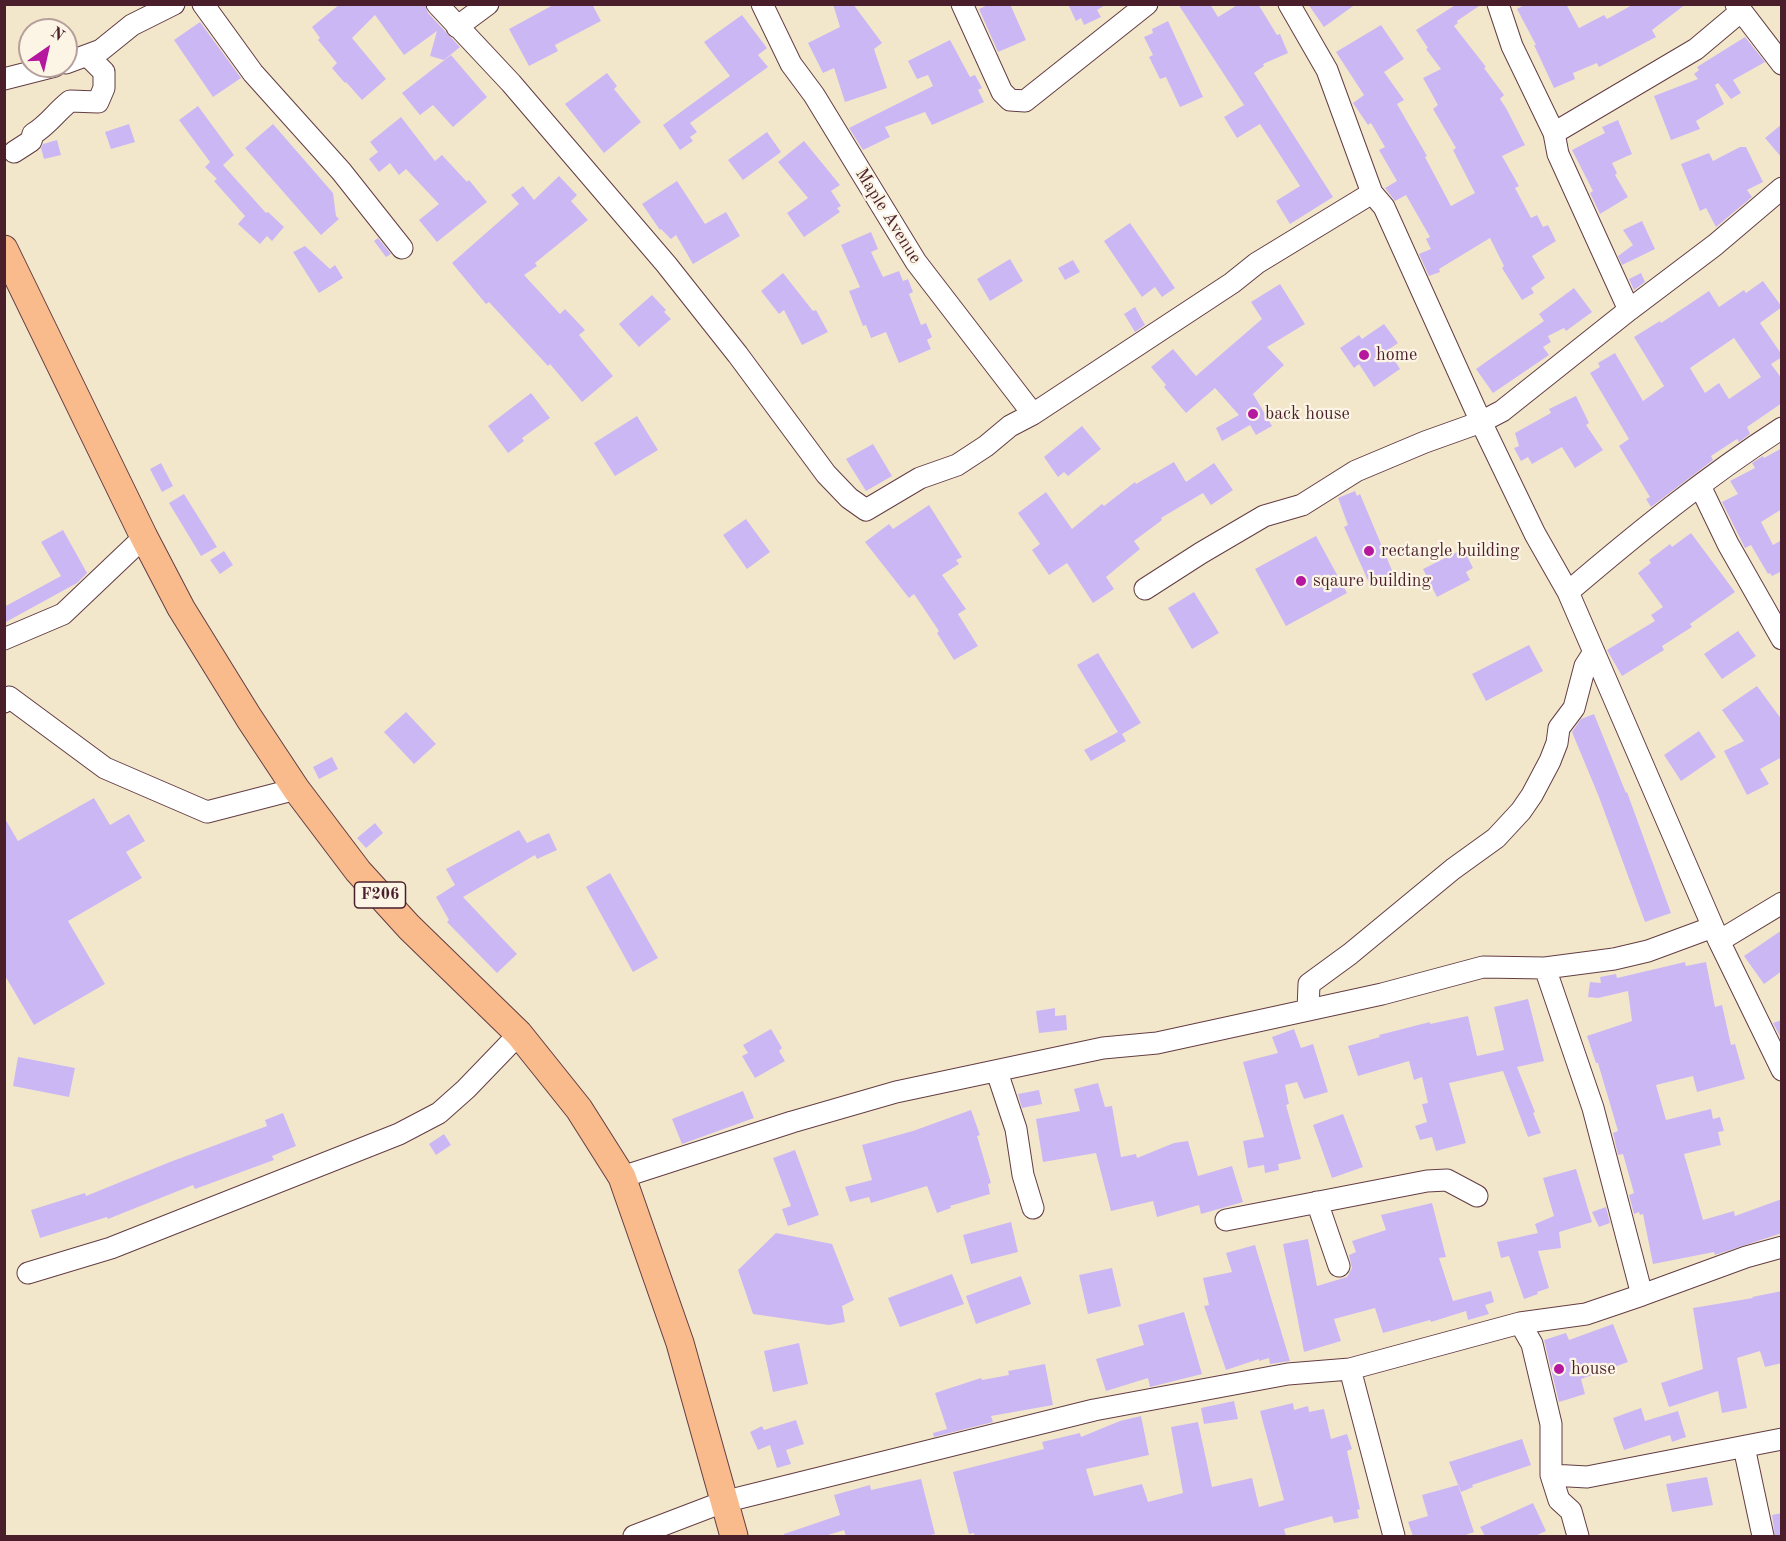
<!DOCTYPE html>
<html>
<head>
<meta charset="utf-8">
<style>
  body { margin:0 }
  #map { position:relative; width:1786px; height:1541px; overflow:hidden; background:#f3e7cb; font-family:"Old Standard TT",serif }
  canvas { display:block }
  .frame { position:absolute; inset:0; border:6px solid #4a1f2b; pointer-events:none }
  .north { position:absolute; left:18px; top:18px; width:60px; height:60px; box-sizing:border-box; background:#fcf5e5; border:2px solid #b59f9b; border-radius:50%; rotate:34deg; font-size:16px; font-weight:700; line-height:24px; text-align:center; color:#4a1f2b }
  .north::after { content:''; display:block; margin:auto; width:21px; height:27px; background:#b5179e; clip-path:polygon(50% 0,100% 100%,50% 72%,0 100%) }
</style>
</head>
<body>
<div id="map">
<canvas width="1786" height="1541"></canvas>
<div class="frame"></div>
<div class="north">N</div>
</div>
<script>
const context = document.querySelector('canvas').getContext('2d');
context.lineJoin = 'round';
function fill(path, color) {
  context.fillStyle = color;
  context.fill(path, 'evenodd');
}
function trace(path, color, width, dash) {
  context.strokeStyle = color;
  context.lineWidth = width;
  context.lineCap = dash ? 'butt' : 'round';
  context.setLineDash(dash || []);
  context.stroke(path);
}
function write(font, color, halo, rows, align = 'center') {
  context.font = font + ' "Old Standard TT",serif';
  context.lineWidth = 4.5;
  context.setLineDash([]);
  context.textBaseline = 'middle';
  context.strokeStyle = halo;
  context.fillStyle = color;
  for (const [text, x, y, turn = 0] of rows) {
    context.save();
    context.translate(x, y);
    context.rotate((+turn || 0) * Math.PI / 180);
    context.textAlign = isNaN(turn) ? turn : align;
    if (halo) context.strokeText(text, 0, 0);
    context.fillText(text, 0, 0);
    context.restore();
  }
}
fill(new Path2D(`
  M340 4H425L428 13 460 47 444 60 430 56 437 31 404 55 375 15 352 38 386 79 362 100 346 82 345 83 337 74 332 68 337 63 318 40 320 38 312 27Z
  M555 4H592L601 21 555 45 558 51 529 66 509 29Z
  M833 4H853L882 43 874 49 887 88 845 102 834 68 823 73 808 43 840 27Z
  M990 4H1010L1026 40 998 52 979 9Z
  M1068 4H1107L1097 10 1101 17 1084 25 1081 18 1076 21Z
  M1178 4H1210L1218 17 1239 4H1258L1277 35 1280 34 1288 53 1263 64 1264 66 1254 73 1333 197 1290 224 1276 201 1300 186 1260 124 1237 138 1224 117 1244 105Z
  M1308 4H1356L1324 27Z
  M1457 4H1482L1457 21 1458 23 1454 26 1486 67 1484 68 1504 95 1500 99 1506 108 1525 145 1502 156 1519 186 1515 188 1531 218 1537 215 1543 227 1548 225 1556 241 1532 256 1545 278 1531 288 1534 293 1522 300 1502 268 1504 266 1490 238 1439 269 1440 272 1429 276 1419 254 1431 249 1426 239 1430 237 1406 195 1395 201 1385 188 1397 181 1379 150 1385 147 1371 123 1368 125 1353 103 1364 95 1336 52 1381 25 1404 59 1384 72 1404 100 1397 104 1427 156 1425 157 1451 206 1475 193 1453 150 1456 148 1433 109 1438 105 1423 78 1441 69 1426 49 1428 48 1416 30Z
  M1526 4H1566L1579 28 1604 15 1607 19 1634 4H1686L1652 30 1656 37 1599 67 1597 63 1573 73 1575 79 1554 88 1534 45H1536L1517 9Z
  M742 15 767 48 758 55 768 67 690 123 697 132 690 137 693 141 680 150 663 125 730 76 704 42Z
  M1168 21 1203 97 1180 107 1166 77 1160 79 1149 57 1153 55 1144 37 1153 33 1152 29Z
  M200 22 241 78 213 97 174 40Z
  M1745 37 1765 62 1733 80 1741 93 1731 99 1718 83 1715 85 1724 104 1696 121 1700 129 1671 140 1654 96 1698 79 1694 74 1699 70 1697 67Z
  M950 40 970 77 975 75 982 88 978 90 984 102 932 125 925 112 885 127 890 137 863 150 849 128 933 86 928 75 917 79 908 61Z
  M451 55 487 97 453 127 433 105 420 115 402 93Z
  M607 73 617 86 614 89 641 122 604 153 565 104Z
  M198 106 234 155 223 165 266 213 268 212 284 227 272 241 267 236 260 244 238 224 245 216 214 181 217 179 205 167 210 162 179 120Z
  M401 117 435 161 442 155 467 182 469 180 487 202 437 242 419 220 439 204 406 169 399 175 390 163 379 172 369 159 378 152 370 142Z
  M1618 120 1632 154 1612 163 1617 173 1615 175 1628 197 1600 214 1590 193 1593 191 1572 150 1605 133 1602 127Z
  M129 124 135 142 111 149 105 132Z
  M273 124 333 193 336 216 339 219 321 235 245 148Z
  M1782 124V158L1765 138Z
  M767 132 781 152 743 180 728 160Z
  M57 140 61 155 44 159 41 148 43 144Z
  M804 141 840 185 831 191 841 206 837 208 840 212 804 237 787 213 808 198 778 162Z
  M1740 147H1746L1763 182 1747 190 1752 197 1716 227 1706 208 1700 211 1681 164 1709 153 1713 161Z
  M559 176 577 195 571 201 588 220 535 263 537 266 524 275 560 314 565 309 585 330 579 335 613 376 582 402 550 364 548 366 489 302 486 304 452 263 519 204 511 195 523 186 534 200Z
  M677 181 705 224 726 212 740 236 693 264 676 235 671 239 661 229 660 230 642 204Z
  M1642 221 1655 249 1622 265 1618 256 1633 245 1623 230Z
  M1130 223 1175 288 1162 297 1155 287 1142 297 1104 241Z
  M871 232 878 249 871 252 883 277 899 271 903 281 908 279 913 292 909 294 921 325 926 323 932 337 927 340 931 349 899 363 886 332 871 338 866 325 863 326 849 291 860 287 841 245Z
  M378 238 391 254 386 257 374 241Z
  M305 246 330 269 335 265 343 278 319 293 293 252Z
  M1010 259 1023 281 990 301 977 279Z
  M1073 260 1080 272 1065 280 1058 268Z
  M783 273 813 311 816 310 828 332 802 345 784 310 779 314 761 291Z
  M1641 273 1645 282 1634 290 1629 279Z
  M1763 281 1782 307 1760 323 1782 355V357L1771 364 1782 379V403L1747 427 1750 434 1739 442 1737 439 1711 456 1713 460 1651 507 1646 499 1650 497 1619 446 1629 439 1590 373 1600 367 1598 363 1615 353 1643 401 1664 386 1634 337 1660 321 1661 323 1709 291 1719 307 1744 290 1746 293ZM1734 338 1761 377 1729 399 1719 383 1705 393 1690 368Z
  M1280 284 1305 324 1267 347 1284 365 1253 394 1272 426 1256 435 1250 425 1222 441 1216 428 1239 415 1215 388 1186 413 1164 387 1166 385 1151 367 1173 349 1196 376 1262 319 1251 302Z
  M1574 288 1592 312 1566 331 1564 328 1548 336 1551 342 1543 347 1549 355 1493 393 1476 369 1544 321 1539 314Z
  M652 295 666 310 664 312 671 319 639 347 619 324Z
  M1135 307 1145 325 1135 332 1124 314Z
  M1384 324 1398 343 1388 350 1400 369 1374 387 1359 364 1354 368 1340 348 1359 335 1362 339Z
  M531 393 550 418 522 438 524 441 508 453 488 426Z
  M1576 396 1589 423 1586 425 1603 450 1575 468 1562 447 1532 464 1528 457 1521 461 1514 448 1519 446 1515 433 1551 413 1549 409Z
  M637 416 658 450 615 476 594 443Z
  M1082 426 1101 449 1068 476 1064 472 1058 477 1044 457Z
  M873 444 892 476 866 491 846 459Z
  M1782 448V509L1761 522 1773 545 1782 540V571L1772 576 1770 573 1768 574 1751 545 1745 548 1722 502 1738 494 1730 481 1755 468 1752 463 1763 456 1764 458Z
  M1174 462 1186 482 1214 463 1233 490 1211 505 1203 493 1161 518 1162 520 1134 541 1140 549 1106 577 1114 589 1093 603 1067 563 1049 575 1032 550 1040 544 1018 513 1046 492 1072 529 1102 504 1104 506 1135 482 1136 484Z
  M161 463 173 486 162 492 150 469Z
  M1355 491 1357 496 1360 494 1394 575 1370 585 1344 527 1348 525 1338 498Z
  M184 494 217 547 201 556 169 503Z
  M929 505 962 557 956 560 959 564 942 575 966 609 958 614 978 646 954 660 937 633 939 631 914 594 909 598 865 542 889 524 893 529Z
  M746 519 770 552 747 569 723 535Z
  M63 530 87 573 77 583 4 623V607L61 576 41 542Z
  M1691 533 1735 592 1690 624 1692 627 1662 646 1664 650 1622 676 1607 650 1655 621 1651 615 1663 607 1638 573 1651 563 1649 560 1670 544 1672 547Z
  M1316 536 1347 593 1286 626 1255 569Z
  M224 551 233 565 220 574 210 560Z
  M1457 552 1460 557 1466 554 1473 568 1466 572 1470 580 1437 597 1423 569Z
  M1194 592 1219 633 1192 649 1168 608Z
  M1738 631 1756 656 1722 679 1704 654Z
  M1529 645 1543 671 1486 701 1472 674Z
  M1098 653 1141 723 1122 734 1126 741 1091 761 1084 750 1118 732 1077 665Z
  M1757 686 1782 720V757L1760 769 1769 784 1747 795 1724 751 1744 741 1722 710Z
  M406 712 436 744 414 764 384 732Z
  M1594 714 1626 793 1627 792 1671 913 1645 922 1599 797 1572 732 1581 719Z
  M1699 731 1716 757 1681 781 1664 755Z
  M332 757 338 769 319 779 313 767Z
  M94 798 110 825 129 814 145 841 126 852 142 878 68 921 105 984 34 1025 4 974V817L18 841Z
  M375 823 383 833 366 848 357 838Z
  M519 830 527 843 549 833 557 850 537 859 535 855 463 897 517 954 497 973 447 922 449 920 436 897 455 885 446 869Z
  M610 873 658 958 633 972 586 887Z
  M1782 930V971L1764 984 1744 956Z
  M1685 962 1686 966 1706 962 1715 1007 1722 1005 1731 1045 1735 1044 1745 1079 1697 1092 1693 1076 1656 1085 1666 1120 1711 1109 1713 1119 1720 1117 1724 1131 1718 1132 1721 1145 1684 1154 1703 1220 1734 1211 1735 1216 1782 1199V1233L1715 1255 1714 1252 1653 1264 1643 1214 1640 1215 1639 1212 1634 1214 1629 1195 1634 1193 1623 1154 1618 1155 1613 1133 1618 1131 1598 1063H1596L1587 1036 1632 1021 1628 991 1598 998 1588 997 1590 982 1601 983 1600 977 1616 974 1617 978Z
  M1528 999 1544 1061 1517 1067 1535 1112 1533 1113 1541 1133 1528 1137 1503 1071 1449 1083 1466 1143 1436 1151 1432 1137 1420 1140 1415 1126 1427 1122 1422 1104 1428 1103 1422 1077 1414 1080 1409 1061 1358 1076 1348 1046 1380 1037 1379 1035 1430 1022V1024L1468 1016 1477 1056 1504 1050 1494 1007Z
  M1055 1008V1016L1066 1015 1067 1030 1039 1033 1036 1011Z
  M1782 1020V1040L1773 1023Z
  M771 1029 782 1048 779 1051 785 1061 755 1078 742 1056 748 1053 743 1045Z
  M1294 1029 1301 1048 1313 1044 1328 1092 1304 1099 1297 1082 1285 1085 1289 1104 1286 1105 1301 1159 1278 1164 1279 1170 1265 1173 1264 1165 1248 1168 1243 1141 1264 1137 1243 1062 1278 1053 1272 1037Z
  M18 1057 75 1068 69 1097 13 1086Z
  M1098 1083 1105 1107 1112 1106 1121 1157 1136 1154 1137 1158 1174 1143 1188 1141 1198 1176 1232 1166 1243 1202 1201 1214 1199 1205 1157 1217 1153 1201 1111 1211 1096 1153 1043 1162 1036 1119 1080 1111 1074 1089Z
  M1039 1090 1042 1104 1022 1108 1018 1094Z
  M743 1091 754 1118 682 1144 672 1119Z
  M971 1110 980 1135 977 1136 991 1183 988 1184 990 1194 950 1206 951 1208 937 1213 927 1186 871 1203 869 1197 850 1202 845 1187 872 1180 862 1145 913 1131Z
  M283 1113 296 1146 272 1156 274 1160 195 1189 193 1185 108 1219 107 1217 40 1238 31 1210 85 1193 86 1196 170 1162 267 1126 265 1120Z
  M1343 1114 1363 1167 1332 1178 1313 1125Z
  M444 1134 451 1145 436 1155 429 1144Z
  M795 1150 819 1215 788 1226 782 1209 791 1206 773 1158Z
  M1576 1169 1592 1222 1559 1232 1561 1248 1538 1251 1549 1288 1537 1292 1538 1294 1524 1299 1509 1256 1501 1258 1497 1242 1538 1233 1535 1224 1554 1216 1543 1178Z
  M1432 1203 1446 1257 1439 1258 1453 1301 1491 1291 1494 1302 1485 1305 1489 1314 1468 1320 1466 1311 1431 1322 1430 1320 1383 1333 1375 1308 1334 1319 1341 1341 1304 1352 1283 1244 1308 1239 1317 1286 1347 1277 1352 1268 1349 1255 1356 1252 1352 1241 1386 1230 1381 1215Z
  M1606 1207 1610 1223 1599 1227 1592 1212Z
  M1011 1222 1018 1252 971 1264 963 1235Z
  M776 1233 832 1244 854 1300 842 1306 845 1322 829 1325 753 1314 738 1270Z
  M1255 1245 1290 1361 1270 1364 1269 1358 1259 1361V1359L1226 1370 1204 1306 1209 1305 1203 1278 1232 1272 1226 1253Z
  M1112 1268 1121 1306 1088 1314 1079 1275Z
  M952 1274 964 1304 900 1327 888 1298Z
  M1021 1276 1031 1304 976 1324 966 1296Z
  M1782 1291V1363L1765 1367 1760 1351 1737 1358 1747 1408 1722 1413 1718 1391 1669 1407 1661 1383 1703 1369 1693 1308 1753 1298 1752 1297Z
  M1184 1312 1202 1374 1150 1387 1148 1378 1106 1391 1096 1359 1144 1345 1138 1325Z
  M1613 1324 1628 1362 1581 1379 1585 1394 1559 1402 1544 1340 1566 1333 1569 1340Z
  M799 1343 808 1384 773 1392 764 1351Z
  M1045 1364 1053 1405 991 1416 993 1422 934 1437 933 1433 947 1429 935 1393 981 1378 982 1380 1009 1375 1008 1371Z
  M1234 1401 1238 1419 1204 1424 1201 1408Z
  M1293 1403 1294 1410 1308 1406 1309 1412 1324 1409 1331 1439 1347 1434 1352 1449 1347 1451 1360 1509 1357 1510 1359 1518 1334 1523 1332 1516 1284 1529 1286 1536H975L974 1533 969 1534 953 1472 1044 1449 1042 1442 1080 1433 1081 1437 1120 1421 1141 1416 1149 1455 1086 1469 1094 1496 1142 1484 1148 1502 1183 1493 1171 1427 1198 1422 1212 1487 1252 1478 1259 1507 1284 1500 1260 1411Z
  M1641 1408 1645 1421 1678 1411 1686 1437 1672 1442 1670 1435 1624 1450 1613 1418Z
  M796 1420 804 1444 786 1450 791 1464 777 1468 770 1445 758 1450 750 1432 762 1426 764 1430Z
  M1522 1439 1531 1465 1472 1485 1473 1487 1461 1492 1449 1462Z
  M1707 1477 1713 1505 1672 1512 1666 1484Z
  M921 1479 935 1534 926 1536H846L844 1530 825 1536H784V1534L840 1515 834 1495 870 1485 871 1490Z
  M1458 1485 1474 1532 1463 1536H1413L1408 1522 1428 1516 1422 1495Z
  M1533 1503 1546 1531 1535 1536H1485L1480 1527Z
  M1782 1513V1536H1775L1772 1515Z`), '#ccb7f5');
const minor = new Path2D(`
  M203 4 253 73 341 171 402 248
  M437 4 511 83 666 264 738 355 826 474 849 498 866 510 920 478 957 465 986 446 1010 426 1033 414 1232 283 1257 263 1372 193
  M762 4 791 64 814 95 916 262 1033 414
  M962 4 1002 92 1010 100 1025 101 1147 4
  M1289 4 1327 70 1372 193 1384 207 1481 422 1535 534 1568 592 1719 941 1782 1070
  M1498 4 1512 46 1554 133 1558 154 1629 310
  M1736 4 1782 64
  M457 27 488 4
  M66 63 101 50 132 25 174 4
  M4 79 55 66
  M1554 133 1696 49 1740 12
  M14 152 31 141 33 134C49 124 55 113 70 101L98 102 104 88V72L88 56
  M1700 486 1728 544 1782 639
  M1145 589 1201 553 1264 516 1302 505 1356 471 1425 442 1481 422 1502 411 1629 310 1715 245 1782 188
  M1568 592C1636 534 1706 477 1782 428
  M4 639 63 614 144 537
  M4 702 9 697 105 768 207 812 296 789
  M1719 941 1782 903
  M1545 968 1593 1108 1642 1295
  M1308 1010 1309 984 1350 954 1453 869 1496 838 1521 811 1532 795 1550 761 1557 743 1559 728 1574 708 1585 666 1594 652
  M997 1072 1016 1129 1023 1175 1033 1208
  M622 1177 792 1122 896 1092 1103 1048 1157 1043 1382 994 1483 967 1545 968 1614 959 1648 951 1713 927
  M1317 1202 1339 1266
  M1226 1220 1427 1181 1447 1180 1477 1196
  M28 1273 111 1248 399 1134 439 1113 466 1089 519 1034
  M1520 1323 1532 1344 1551 1424V1475L1559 1500 1571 1511 1578 1536
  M1350 1369 1394 1536
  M1744 1447 1763 1536
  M1551 1475 1587 1477 1782 1439
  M634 1536 723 1502 1094 1410 1288 1374 1350 1369 1520 1323 1586 1314 1642 1295 1746 1257 1782 1247`);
const major = new Path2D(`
  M4 249 144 537 181 608 249 718 296 789 358 871 409 927 519 1034 579 1109 622 1177 680 1343 734 1536`);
trace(minor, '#633d43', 23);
trace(major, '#633d43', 29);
trace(minor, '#fff', 21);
trace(major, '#fabb8c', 27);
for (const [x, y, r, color] of [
  [1364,355,6,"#b5179e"],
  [1253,414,6,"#b5179e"],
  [1369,551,6,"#b5179e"],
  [1301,581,6,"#b5179e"],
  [1559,1369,6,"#b5179e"]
]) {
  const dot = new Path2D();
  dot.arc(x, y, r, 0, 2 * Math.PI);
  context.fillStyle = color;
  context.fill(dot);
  trace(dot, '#fcf5e5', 2);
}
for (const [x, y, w] of [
  [380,895,51]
]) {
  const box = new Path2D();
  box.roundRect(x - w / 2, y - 13, w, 26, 4.5);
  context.fillStyle = '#fcf5e5';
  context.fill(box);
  trace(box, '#4a1f2b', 1.5);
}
write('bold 16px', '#4a1f2b', null, [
  ["F206",380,895]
]);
write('18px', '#4a1f2b', '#fcf5e5', [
  ["Maple Avenue",888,216,58]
]);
write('18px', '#4a1f2b', '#fcf5e5', [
  ["home",1376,355],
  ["back house",1265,414],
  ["rectangle building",1381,551],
  ["sqaure building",1313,581],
  ["house",1571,1369]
], 'left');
</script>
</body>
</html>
